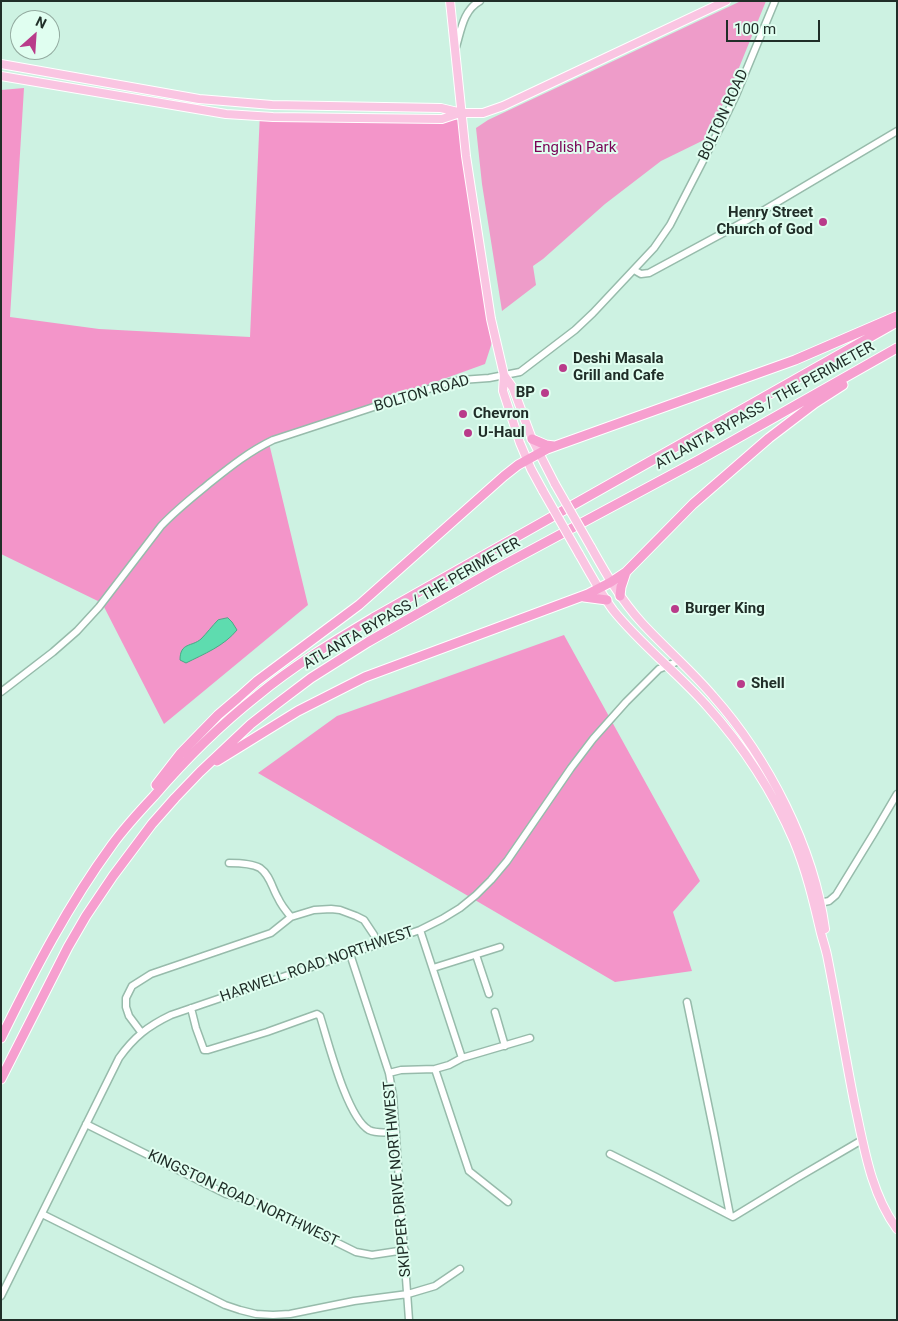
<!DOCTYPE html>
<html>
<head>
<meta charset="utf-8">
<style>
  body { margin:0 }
  #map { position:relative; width:898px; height:1321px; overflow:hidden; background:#cdf2e2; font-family:Roboto,sans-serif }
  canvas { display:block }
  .frame { position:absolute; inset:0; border:2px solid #202e28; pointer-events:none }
  .north { position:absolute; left:10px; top:10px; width:50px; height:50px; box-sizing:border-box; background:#e0fef0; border:1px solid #93aba0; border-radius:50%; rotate:26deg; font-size:14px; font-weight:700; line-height:20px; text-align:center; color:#202e28 }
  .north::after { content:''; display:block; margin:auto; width:18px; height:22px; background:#b93b8a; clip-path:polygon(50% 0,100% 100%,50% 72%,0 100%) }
  .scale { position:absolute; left:726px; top:20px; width:94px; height:22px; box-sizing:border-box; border:2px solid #202e28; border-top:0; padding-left:6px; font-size:15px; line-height:18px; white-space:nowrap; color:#202e28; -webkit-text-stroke:4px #e0fef0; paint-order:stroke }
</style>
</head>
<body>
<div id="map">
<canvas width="898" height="1321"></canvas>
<div class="frame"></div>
<div class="north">N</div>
<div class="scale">100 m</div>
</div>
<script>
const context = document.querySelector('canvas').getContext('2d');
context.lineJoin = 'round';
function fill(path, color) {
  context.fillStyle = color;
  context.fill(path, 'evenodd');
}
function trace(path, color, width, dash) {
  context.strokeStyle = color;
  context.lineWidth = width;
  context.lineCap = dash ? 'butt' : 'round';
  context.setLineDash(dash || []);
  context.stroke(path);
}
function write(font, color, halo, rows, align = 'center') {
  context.font = font + ' Roboto,sans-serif';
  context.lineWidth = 4;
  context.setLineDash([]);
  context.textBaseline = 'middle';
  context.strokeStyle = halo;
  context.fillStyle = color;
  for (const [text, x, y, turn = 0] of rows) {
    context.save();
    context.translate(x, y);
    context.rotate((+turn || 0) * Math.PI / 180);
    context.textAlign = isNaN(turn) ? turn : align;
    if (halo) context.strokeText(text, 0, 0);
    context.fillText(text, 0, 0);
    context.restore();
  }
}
fill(new Path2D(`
  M741 1H766L732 85 706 139 661 161 605 204 543 259 533 266 536 285 502 311 482 184 476 128 488 120Z`), '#ee9cc9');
fill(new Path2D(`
  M24 88 10 317 99 329 250 337 260 112 463 120 496 330 485 364 355 411 268 439 308 605 164 724 102 603 1 554V90Z
  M564 635 700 881 673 912 692 971 615 982 258 773 337 716Z`), '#f395c9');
const water = new Path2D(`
  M228 618 232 622 237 630C224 646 204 654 186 663L180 660C180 642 192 647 201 639 207 633 212 626 218 620Z`);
fill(water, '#5edcaf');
trace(water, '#4ba886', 1);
const minor = new Path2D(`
  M456 47C461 31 463 10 480 1
  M634 270 641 274 649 273 749 219 897 131
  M1 692 53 652 77 631 99 607 161 526C177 509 194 496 211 482 231 466 250 451 273 440L447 383 461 380 489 378 520 372 575 330 593 313 654 248 670 225 722 124 736 95 775 1
  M229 863C238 863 251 863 260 868 270 875 272 888 278 898 281 905 286 911 291 917
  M815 904 829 901 836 895 874 833 897 794
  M420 930 462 1058
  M350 954 389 1073 393 1096 409 1320
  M476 955 489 994
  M433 968 500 947
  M687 1002 714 1133 730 1215
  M191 1008 196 1028 204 1050H208L267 1032 317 1014 320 1016C328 1041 347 1118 369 1130 377 1134 387 1132 396 1132
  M495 1012 505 1046
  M141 1032 129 1016 126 1007V998L132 986 151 974 271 933 291 917 314 910 331 909 340 910 356 916 364 920 374 935 377 945
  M435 1069 469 1171 508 1202
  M389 1073 401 1070 435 1069 449 1065 462 1058 530 1038
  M86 1124 226 1194 255 1202 356 1252 372 1255 405 1250
  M610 1154 656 1177 733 1217 797 1178 862 1140
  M42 1214 225 1305 240 1310 256 1314 273 1315 290 1314 354 1301 408 1294 435 1286 460 1269
  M1 1296 119 1058C134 1037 148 1026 171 1015L420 930 442 919 460 908 476 895 491 880 507 861 571 768 593 739 626 702 659 669 679 661`);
const major = new Path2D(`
  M450 1 466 156 491 319 504 375 503 391 520 443 531 469 543 491
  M1 64 199 99 272 105 441 108 462 113H483L503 106 726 1
  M1 76 226 114 273 117 442 119 460 113
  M504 375 513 388 532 439 555 484
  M591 547C606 574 621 600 642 623 665 648 691 670 713 696 768 758 814 847 825 929
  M579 554C590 573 600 592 613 610 641 645 677 672 707 706 743 746 773 792 794 841 806 870 813 899 820 929 822 938 825 946 827 955 837 1005 845 1056 855 1106 864 1147 871 1194 897 1229`);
const highway = new Path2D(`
  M532 439 546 445 554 446
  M620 596 621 587 626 572
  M584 597 607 600
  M217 761 298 711 365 677 588 594 611 582 626 572 693 504 769 438 815 403 843 385
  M156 785 180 754 218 715 238 698 257 681 359 605 504 476 518 465 547 449 795 360 897 316
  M1 1038C34 971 68 905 112 845 125 827 139 812 154 796 185 760 219 726 257 696 293 666 333 642 373 618L897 322
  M1 1079 68 947 86 916 113 876 152 824 175 798 200 772 251 724 274 706 311 678 368 642 496 569 699 460 897 348`);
trace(minor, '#97bbab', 9);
trace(major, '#fff', 10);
trace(highway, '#fff', 11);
trace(minor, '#fff', 6);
trace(major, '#fac5e2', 8);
trace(highway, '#f69fcf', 9);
const majorBridge = new Path2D(`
  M555 484 591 547
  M543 491 579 554`);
trace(majorBridge, '#fff', 10, []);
trace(majorBridge, '#fac5e2', 8);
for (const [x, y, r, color] of [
  [823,222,5,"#b93b8a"],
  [563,368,5,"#b93b8a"],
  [545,393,5,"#b93b8a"],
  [463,414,5,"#b93b8a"],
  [468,433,5,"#b93b8a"],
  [675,609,5,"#b93b8a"],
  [741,684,5,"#b93b8a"]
]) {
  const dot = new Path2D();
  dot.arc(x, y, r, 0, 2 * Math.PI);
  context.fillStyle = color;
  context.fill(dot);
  trace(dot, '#e0fef0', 2);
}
write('15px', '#202e28', '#e0fef0', [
  ["BOLTON ROAD",724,115,-65],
  ["BOLTON ROAD",422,394,-16],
  ["ATLANTA BYPASS / THE PERIMETER",765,406,-29],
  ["ATLANTA BYPASS / THE PERIMETER",412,604,-30],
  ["HARWELL ROAD NORTHWEST",317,965,-19],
  ["SKIPPER DRIVE NORTHWEST",398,1179,-95],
  ["KINGSTON ROAD NORTHWEST",243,1199,25]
]);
write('15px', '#780355', '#e0fef0', [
  ["English Park",575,148]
]);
write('bold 15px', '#202e28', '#e0fef0', [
  ["Henry Street",813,213,"right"],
  ["Church of God",813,230,"right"],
  ["Deshi Masala",573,359],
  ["Grill and Cafe",573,376],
  ["BP",535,393,"right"],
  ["Chevron",473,414],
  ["U-Haul",478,433],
  ["Burger King",685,609],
  ["Shell",751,684]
], 'left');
</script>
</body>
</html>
